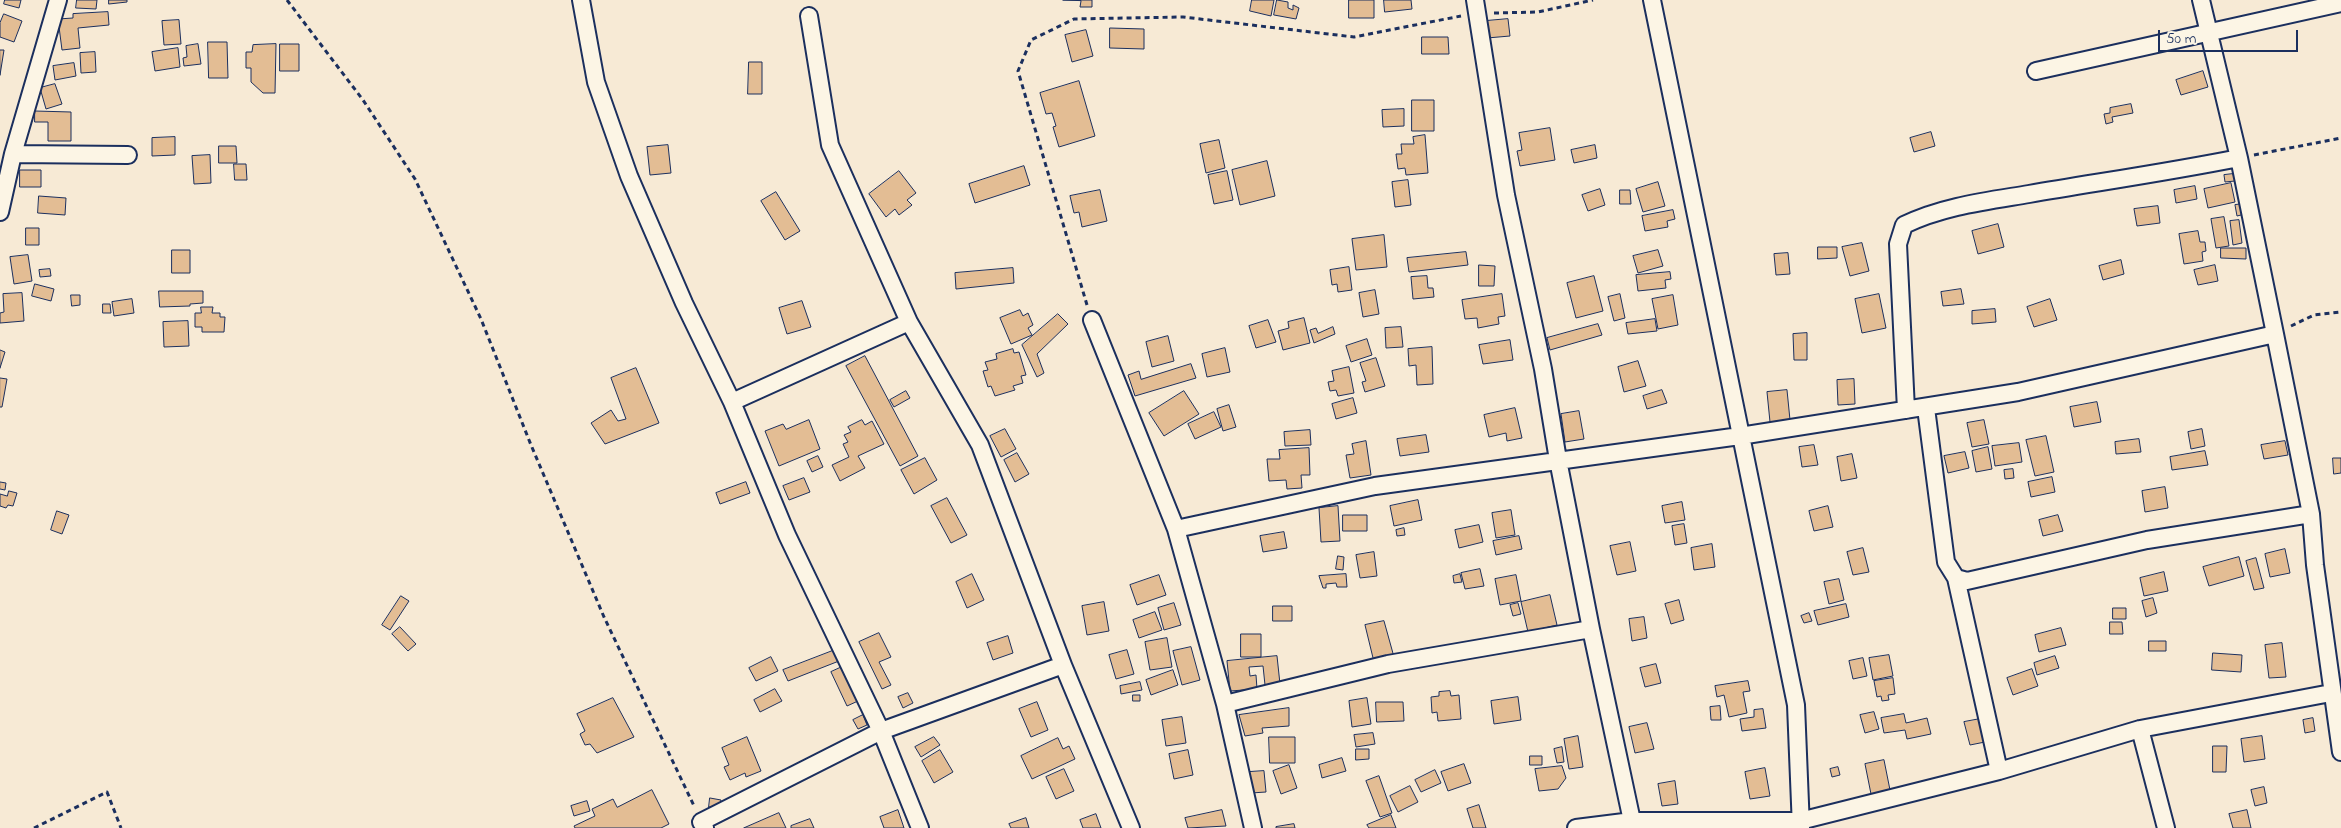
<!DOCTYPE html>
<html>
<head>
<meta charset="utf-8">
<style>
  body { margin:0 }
  #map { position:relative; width:2341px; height:828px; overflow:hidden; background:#f7ead5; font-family:"Indie Flower",sans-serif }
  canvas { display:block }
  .scale { position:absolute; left:2158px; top:30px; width:140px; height:22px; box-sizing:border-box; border:2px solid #1b2f5e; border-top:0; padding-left:6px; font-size:15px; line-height:18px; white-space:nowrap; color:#1b2f5e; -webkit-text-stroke:4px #fcf5e5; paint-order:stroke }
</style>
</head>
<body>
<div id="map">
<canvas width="2341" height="828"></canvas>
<div class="scale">50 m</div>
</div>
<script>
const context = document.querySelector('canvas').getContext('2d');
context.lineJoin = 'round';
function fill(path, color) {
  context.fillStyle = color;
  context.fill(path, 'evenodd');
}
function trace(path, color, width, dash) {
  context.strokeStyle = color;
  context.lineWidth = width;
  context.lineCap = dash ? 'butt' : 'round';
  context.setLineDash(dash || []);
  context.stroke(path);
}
const building = new Path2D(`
  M5 0H21L19 8 4 4Z
  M77 0H97L96 9 76 8Z
  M109 0H127V2L109 4Z
  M1063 0H1092V7H1080L1081 1Z
  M1252 0H1274L1271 16 1250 11Z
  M1277 0 1288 2V8L1293 10V5L1299 8 1296 19 1274 15Z
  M1349 0H1374V18H1349Z
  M1384 0H1411L1412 9 1385 12Z
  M108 12 109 25 78 28 80 48 62 50 58 19 73 18V14Z
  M4 14 22 21 14 42 0 37V23Z
  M1508 19 1510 36 1487 38 1486 21Z
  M179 20 181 44 164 45 162 21Z
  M1110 28 1144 29V49L1110 48Z
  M1086 30 1093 56 1072 62 1065 35Z
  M1422 37H1448L1449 54H1422Z
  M208 42H227L228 78H209Z
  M198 44 201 64 184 66 183 58 187 57 186 46Z
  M276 44 275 93H263L251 82V68H246V52H252L253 45Z
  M280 44H299V71H280Z
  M178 48 180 67 155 71 152 52Z
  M0 50H4L0 75Z
  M95 52 96 72 81 73 80 53Z
  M749 62H762V94H748Z
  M74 63 76 76 55 80 53 66Z
  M2203 71 2208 87 2181 95 2176 80Z
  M1079 81 1095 136 1059 147 1053 127 1056 126 1052 113 1046 114 1040 93Z
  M55 84 62 104 46 109 40 88Z
  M1412 100H1434V131H1412Z
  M2131 104 2133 113 2112 117 2113 122 2106 124 2104 114 2110 113V108Z
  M1404 109V126L1383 127 1382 110Z
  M35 111 71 112V141H48V122H35Z
  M1550 128 1555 160 1520 166 1517 151 1522 150 1519 133Z
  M1931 132 1935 146 1914 152 1910 138Z
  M1425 135 1428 173 1406 175 1405 168 1398 169 1396 154H1402L1401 144H1414L1413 137Z
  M175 137V155L152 156V138Z
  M1219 140 1225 168 1206 173 1200 144Z
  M668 145 671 173 650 175 647 147Z
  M1595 145 1597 158 1574 163 1571 150Z
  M219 146H236L237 163H219Z
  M210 155 211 183 194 184 192 156Z
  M1267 161 1275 196 1240 205 1232 170Z
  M234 164H246L247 180H235Z
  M1024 166 1030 185 975 203 969 184Z
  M20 170H41V187H20Z
  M899 171 916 193 907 200 912 205 899 215 895 209 886 217 869 194Z
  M1227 171 1233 200 1214 204 1208 175Z
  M2233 174 2235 181 2225 182 2224 175Z
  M1408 180 1411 205 1395 207 1392 182Z
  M1658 182 1665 206 1643 212 1636 189Z
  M2231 183 2235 202 2208 208 2204 189Z
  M2195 186 2197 199 2176 203 2174 190Z
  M1600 189 1605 205 1588 211 1582 195Z
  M1100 190 1107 221 1082 227 1079 212 1074 213 1070 196Z
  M1620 190H1630L1631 204H1620Z
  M776 192 800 231 785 240 761 201Z
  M39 196 66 198 65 215 38 213Z
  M2243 204 2245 214 2237 216 2235 205Z
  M2158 206 2160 223 2137 226 2134 209Z
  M1673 210 1675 219 1667 221 1668 227 1645 231 1642 216Z
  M2224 217 2229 246 2216 248 2211 219Z
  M2239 220 2242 243 2233 245 2230 221Z
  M1998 224 2004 247 1978 254 1972 231Z
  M26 228H39V245H26Z
  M2198 231 2200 242H2205L2206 251 2202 252 2203 261 2184 264 2179 234Z
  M1384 235 1387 267 1356 270 1352 239Z
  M1862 243 1869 271 1850 276 1842 247Z
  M1818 247H1837V258L1818 259Z
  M2221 248H2246V259L2221 258Z
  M172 250H190V273H172Z
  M1658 250 1663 266 1638 273 1633 256Z
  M1466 252 1468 265 1409 272 1407 258Z
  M1788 253 1790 274 1776 275 1774 254Z
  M28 255 32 281 14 284 10 257Z
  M2121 260 2124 274 2103 280 2099 266Z
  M1479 265 1495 266 1494 286H1479Z
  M2215 265 2218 281 2198 285 2194 270Z
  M1349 267 1352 290 1338 292 1337 284 1332 285 1330 270Z
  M1013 268 1014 283 956 289 955 273Z
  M50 269 51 276 40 277 39 270Z
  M1670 272 1671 279 1665 280 1666 288 1638 291 1636 275Z
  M1427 276 1428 288H1433L1434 297 1413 299 1411 277Z
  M1594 276 1603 311 1576 318 1567 283Z
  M35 284 54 289 51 301 32 296Z
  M1961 289 1964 304 1943 306 1941 292Z
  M1375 290 1379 314 1363 317 1359 293Z
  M159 291H203V303L190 304V306L160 307Z
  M22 293 24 321 0 323V313L4 312 3 294Z
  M1502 294 1505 316 1498 317 1499 324 1478 328 1477 318 1465 319 1462 300Z
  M1620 294 1625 318 1614 321 1608 297Z
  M1879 294 1886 328 1862 333 1855 299Z
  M71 295H80V305L72 306Z
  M1673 295 1678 325 1658 329 1652 299Z
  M132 299 134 313 114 316 112 302Z
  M2050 299 2057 320 2034 327 2027 307Z
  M802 301 811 327 787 334 779 308Z
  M103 304H110L111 313H103Z
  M201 307H213L212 313H220V317H225L224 332H202V327H195V313H201Z
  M1995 309 1996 322 1972 324V311Z
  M1020 310 1023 316 1028 313 1033 325 1028 328 1032 335 1011 344 1000 318Z
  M1058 314 1068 324 1037 354 1044 373 1037 377 1022 345Z
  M1304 318 1310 343 1283 350 1278 331 1289 328 1288 322Z
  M1655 319 1657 331 1628 334 1626 323Z
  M1268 320 1276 342 1256 348 1249 326Z
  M188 321 189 346 164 347 163 322Z
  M1598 324 1602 335 1550 350 1547 338Z
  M1333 327 1335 334 1314 343 1310 330 1316 328 1318 333Z
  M1401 327 1403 347 1386 348 1385 328Z
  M1807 333V360H1794L1793 334Z
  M1168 336 1174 361 1152 367 1146 342Z
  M1367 339 1372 355 1351 362 1346 346Z
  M1510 340 1513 360 1483 364 1479 345Z
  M1432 347 1433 384 1417 385 1416 365 1409 366 1408 349Z
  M1225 348 1230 372 1207 377 1202 354Z
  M1013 349 1014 353 1019 352 1026 375 1021 376 1023 383 1013 386 1015 390 995 396 991 386 988 387 983 371 988 370 985 362 997 359 996 354Z
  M0 350 5 352 0 368Z
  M865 356 918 456 900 466 846 366Z
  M1376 358 1385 386 1365 392 1362 382 1366 381 1360 363Z
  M1638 361 1646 386 1624 392 1618 367Z
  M1191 364 1196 378 1135 396 1128 375 1139 371 1141 379Z
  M1349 367 1354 393 1338 396 1336 390 1330 391 1328 382 1334 381 1332 371Z
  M636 368 659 423 605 444 591 423 611 410 618 421 626 419 611 378Z
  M0 378 7 379 2 407H0Z
  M1854 379 1855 404 1838 405 1837 380Z
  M1662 390 1667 403 1647 409 1643 396Z
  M1787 390 1790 420 1770 422 1767 392Z
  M906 391 910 398 894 407 890 400Z
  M1184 391 1199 414 1164 436 1149 413Z
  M1353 398 1357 413 1336 419 1332 404Z
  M2097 402 2101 422 2074 427 2070 407Z
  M1229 405 1236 427 1223 431 1217 409Z
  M1515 408 1522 438 1507 441 1506 433 1489 437 1484 415Z
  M1579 411 1584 439 1565 442 1561 414Z
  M1214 412 1221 427 1195 439 1188 424Z
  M809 420 820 449 779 466 765 431 783 424 786 429Z
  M862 420 865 425 872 421 884 444 858 456 865 468 840 481 832 465 849 457 843 444 848 442 844 435 851 432 848 427Z
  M1984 420 1989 444 1972 447 1967 423Z
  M1005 429 1016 449 1001 457 990 436Z
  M2202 429 2205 446 2191 449 2188 432Z
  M1310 430 1311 445 1285 446 1284 432Z
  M1426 435 1429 452 1400 456 1397 439Z
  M2046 436 2054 472 2035 476 2026 440Z
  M2139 439 2141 452 2116 454 2115 442Z
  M1366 441 1371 475 1350 478 1346 455 1354 454 1352 444Z
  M2285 441 2288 455 2264 459 2261 445Z
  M2019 443 2022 462 1995 466 1992 446Z
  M1814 445 1818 465 1802 467 1799 447Z
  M1988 447 1992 469 1976 472 1972 451Z
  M1309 448 1310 475H1301L1302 488 1287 489 1286 480 1269 481 1267 459H1280L1279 450Z
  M2205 451 2208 465 2172 470 2170 457Z
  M1965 452 1969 468 1948 473 1944 456Z
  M1017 453 1029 474 1015 482 1004 460Z
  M1852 454 1857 478 1841 481 1837 457Z
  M818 456 823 467 812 472 807 461Z
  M925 458 937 480 914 494 901 470Z
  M2333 458H2341V473L2334 474Z
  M2013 469 2014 478 2005 479 2004 470Z
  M2052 477 2055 492 2031 497 2028 482Z
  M804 478 810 492 789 500 783 486Z
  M0 482 6 483 5 490 0 489Z
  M746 482 750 493 720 504 716 493Z
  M2165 487 2168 508 2145 512 2142 491Z
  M9 491 17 493 13 506 8 505 6 508 0 506V494L7 496Z
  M947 498 967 535 951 543 931 506Z
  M1418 500 1422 520 1394 526 1390 506Z
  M1682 502 1685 520 1665 523 1662 506Z
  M1338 506 1340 541 1321 542 1319 508Z
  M1828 506 1833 527 1814 531 1809 511Z
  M1511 510 1515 535 1496 538 1492 513Z
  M57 511 69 515 62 534 51 530Z
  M1343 515H1367V531H1343Z
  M2058 515 2063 531 2043 536 2039 520Z
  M1684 524 1687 543 1675 545 1672 526Z
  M1479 525 1483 542 1459 548 1455 530Z
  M1404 528 1405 535 1397 536 1396 530Z
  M1284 532 1287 548 1263 552 1260 536Z
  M1519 536 1522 549 1496 555 1493 541Z
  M1630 542 1636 571 1617 575 1610 546Z
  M1712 544 1715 567 1694 570 1691 548Z
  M1863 548 1869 572 1853 575 1847 552Z
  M2285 549 2290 573 2270 577 2265 554Z
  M1374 552 1377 576 1360 578 1356 555Z
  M1338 556 1344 557 1343 570 1336 569Z
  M2239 557 2244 576 2209 586 2203 567Z
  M2256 558 2264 588 2254 590 2246 561Z
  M1480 569 1484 586 1465 589 1461 573Z
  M2164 572 2168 591 2144 596 2140 578Z
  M972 574 984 600 967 608 956 582Z
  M1346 574 1347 587H1337L1336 583 1326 584V588H1323L1319 576Z
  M1460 574 1462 582 1454 583 1453 576Z
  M1159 575 1166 595 1137 605 1130 585Z
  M1516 575 1521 601 1500 605 1495 579Z
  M1839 579 1844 600 1829 604 1824 582Z
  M1550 595 1557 625 1528 632 1521 602Z
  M401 596 409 601 390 630 382 625Z
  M2153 598 2157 613 2146 617 2142 601Z
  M1679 600 1684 620 1671 624 1665 604Z
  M1104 602 1109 631 1087 635 1082 606Z
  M1174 603 1181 625 1164 630 1158 608Z
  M1518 603 1521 614 1513 616 1510 605Z
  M1846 604 1849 617 1818 625 1814 611Z
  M1273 606H1292V621H1273Z
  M2113 608H2126V619H2113Z
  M1155 612 1162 630 1139 638 1133 620Z
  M1809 613 1812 621 1804 623 1801 616Z
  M1644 617 1647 638 1632 641 1629 619Z
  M1384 621 1394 657 1374 662 1365 625Z
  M2110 622H2122L2123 634H2110Z
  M400 627 416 644 408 651 392 634Z
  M2061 628 2066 645 2039 652 2035 635Z
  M879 633 891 657 879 662 891 685 882 689 859 642Z
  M1241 634H1261V657H1241Z
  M1008 636 1013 653 993 660 987 643Z
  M1167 638 1172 667 1150 670 1145 642Z
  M2149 641H2166V651H2149Z
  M2282 643 2286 677 2269 678 2265 645Z
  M1191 647 1200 680 1182 685 1173 651Z
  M835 650 839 661 788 681 783 670Z
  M1127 650 1134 674 1116 679 1109 655Z
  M2213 653 2242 655 2241 672 2212 670Z
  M1889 655 1893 676 1873 680 1869 658Z
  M1277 656 1280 684 1265 685 1263 666 1249 667 1250 676 1256 675 1257 689 1230 691 1227 661Z
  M2055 656 2059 668 2037 675 2034 663Z
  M771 657 778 671 756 681 749 668Z
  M1863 658 1867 676 1853 679 1849 661Z
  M1656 664 1661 683 1645 687 1640 668Z
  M842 667 858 701 847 706 831 672Z
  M2032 669 2038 686 2013 695 2007 678Z
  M1173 670 1178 685 1151 695 1146 680Z
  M1893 678 1895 694 1888 695 1889 700 1882 701 1881 696 1877 697 1874 681Z
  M1748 681 1750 691 1743 692 1747 713 1729 717 1724 695 1717 697 1715 686Z
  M1140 682 1142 690 1121 694 1120 686Z
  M775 689 782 701 760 712 754 700Z
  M1450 691 1451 696 1459 695 1461 719 1438 721 1437 712 1432 713 1431 697 1439 696V692Z
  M908 693 913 703 903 708 898 697Z
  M1133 695H1140V701H1133Z
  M1518 697 1521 720 1494 724 1491 701Z
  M613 698 634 737 597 753 590 744 585 745 580 734 585 731 577 714Z
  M1367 698 1371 724 1352 727 1349 701Z
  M1037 702 1048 730 1031 737 1019 709Z
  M1376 702H1403L1404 721 1377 722Z
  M1720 706 1721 720H1711L1710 707Z
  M1289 708V726L1262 728 1263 733 1245 736 1239 715Z
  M1763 709 1766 728 1742 731 1740 719 1754 717V710Z
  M1874 712 1879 729 1865 733 1860 715Z
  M1904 714 1906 723 1927 718 1931 734 1907 739 1905 730 1884 733 1881 718Z
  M863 715 867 725 858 729 853 720Z
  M1182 717 1186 743 1166 746 1162 720Z
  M2313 718 2315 731 2305 733 2303 720Z
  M1980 719 1985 742 1970 745 1964 722Z
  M1647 723 1654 749 1635 753 1629 727Z
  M1373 733 1375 744 1356 747 1354 735Z
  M1578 736 1583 767 1569 769 1564 739Z
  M2262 736 2265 759 2244 762 2241 739Z
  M747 737 761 771 746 777 745 773 730 780 724 767 729 765 722 748Z
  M934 737 940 745 921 757 915 747Z
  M1269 737H1295V763H1270Z
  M1058 738 1063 749 1069 746 1075 759 1032 779 1021 756Z
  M2213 746H2227L2226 772H2213Z
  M1562 747 1564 762 1557 763 1554 749Z
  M1356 749H1369V759L1356 760Z
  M940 750 953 772 934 783 922 761Z
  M1188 750 1193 775 1174 779 1169 754Z
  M1530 756H1542V765H1530Z
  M1342 758 1346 771 1322 778 1319 765Z
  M1884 760 1890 790 1871 794 1865 764Z
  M1464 764 1471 783 1448 791 1441 772Z
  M1289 765 1297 788 1281 794 1273 771Z
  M1562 766 1566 778 1558 789 1539 791 1535 769Z
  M1838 767 1840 775 1832 777 1830 769Z
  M1765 768 1770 796 1750 799 1745 772Z
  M1064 769 1074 791 1056 799 1046 777Z
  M1435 770 1441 783 1421 792 1415 780Z
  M1264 771 1266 792 1251 793 1249 772Z
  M1379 776 1392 813 1380 817 1366 781Z
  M1675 781 1678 804 1662 806 1658 784Z
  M1410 786 1418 802 1398 812 1390 796Z
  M2264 787 2267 803 2255 806 2251 790Z
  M652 790 669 824 661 828H575L574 826 595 816 592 809 613 799 617 807Z
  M710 798 721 800 720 808 709 807Z
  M587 801 590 811 574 816 571 806Z
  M1479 805 1486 828H1473L1467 809Z
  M898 810 904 828H884L880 817Z
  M1222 810 1226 826 1188 828 1185 818Z
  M2247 810 2251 828H2233L2229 814Z
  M779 813 786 828H744Z
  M1096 814 1101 828H1083L1080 820Z
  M1391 815 1396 828H1369L1367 825Z
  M1026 818 1029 828H1011L1009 824Z
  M810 819 814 828H791V826Z
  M1294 824 1295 828H1276V827Z`);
fill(building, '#e3bd94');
trace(building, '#1b2f5e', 1);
const street = new Path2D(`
  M581 0 596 82 629 176 684 303 732 402 787 535 881 731 920 828
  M1475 0 1506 195 1543 369 1558 460 1591 629 1632 821
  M1652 0 1796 705 1801 828
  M2201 0 2239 158 2275 334
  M809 16 830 145 909 322 980 445 1063 665 1131 828
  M2036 71 2341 3
  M13 154 128 155
  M0 212 13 154 58 0
  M1092 320 1176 529 1225 704 1253 828
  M732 402 909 322
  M1926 408 1946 562 1956 578 1967 581 2147 540 2311 514
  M1906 410 1898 244 1904 225C1943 206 1987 201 2029 194 2099 182 2169 172 2239 158
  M1176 529 1375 486 1740 436 2018 392 2275 334 2311 514 2315 565 2341 752
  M1956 578 1999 771
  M1225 704 1388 664 1591 629
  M2140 729 2166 828
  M705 828 701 822 881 731 1063 665
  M1576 828 1632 821H1800L1999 771 2140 729 2331 693`);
trace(street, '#1b2f5e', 20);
trace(new Path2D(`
  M287 0 363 100 415 179 481 319 531 445 604 617 695 808
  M1494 13 1538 12 1593 0
  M2254 155 2341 138
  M1087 305 1018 71 1031 40 1074 19 1183 17 1354 37 1461 16
  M2291 326 2314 315 2341 312
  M34 828 107 792 121 828`), '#1b2f5e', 3, [5, 4]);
trace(street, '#fcf5e5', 16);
</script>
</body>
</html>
